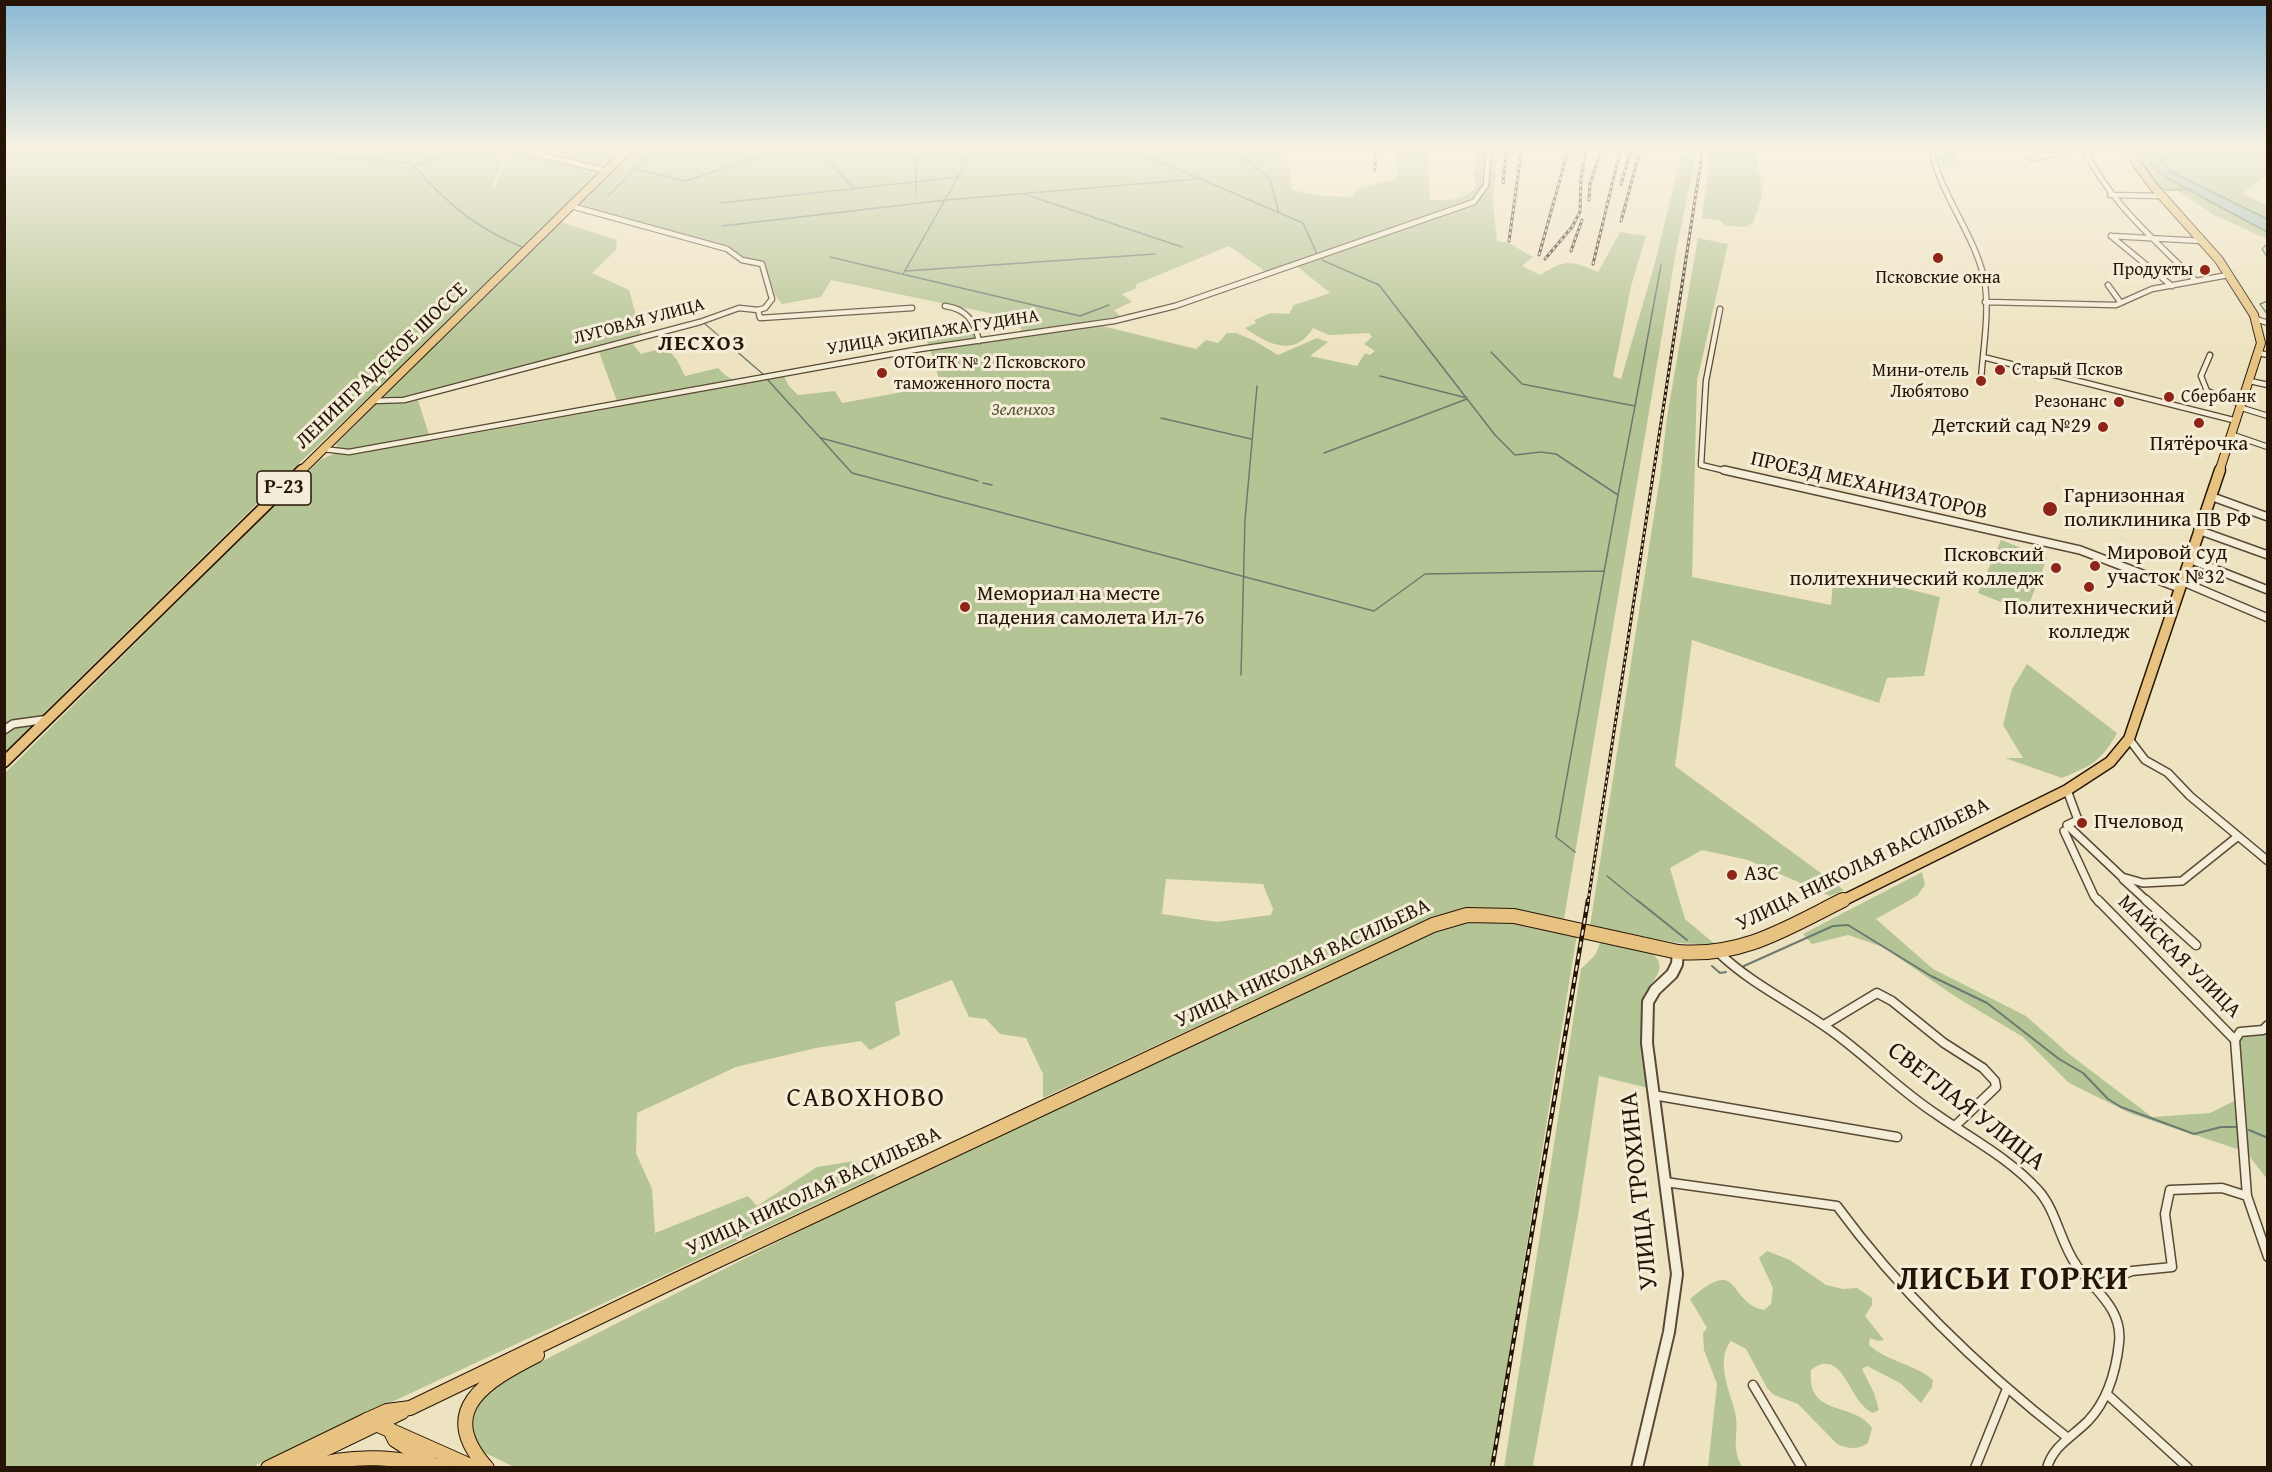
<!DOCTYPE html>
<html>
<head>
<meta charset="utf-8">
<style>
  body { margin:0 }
  #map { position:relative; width:2272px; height:1472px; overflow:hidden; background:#eee3c1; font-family:"Gentium Book Plus",serif }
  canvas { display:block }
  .frame { position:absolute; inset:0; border:6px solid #261506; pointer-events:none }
</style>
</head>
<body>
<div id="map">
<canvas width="2272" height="1472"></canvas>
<div class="frame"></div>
</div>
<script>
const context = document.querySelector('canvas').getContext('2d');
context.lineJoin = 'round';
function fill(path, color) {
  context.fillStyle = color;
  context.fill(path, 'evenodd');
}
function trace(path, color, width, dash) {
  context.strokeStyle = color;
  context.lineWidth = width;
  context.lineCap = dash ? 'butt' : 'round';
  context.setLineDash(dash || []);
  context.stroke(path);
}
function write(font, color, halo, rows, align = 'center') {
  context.font = font + ' "Gentium Book Plus",serif';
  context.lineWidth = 6;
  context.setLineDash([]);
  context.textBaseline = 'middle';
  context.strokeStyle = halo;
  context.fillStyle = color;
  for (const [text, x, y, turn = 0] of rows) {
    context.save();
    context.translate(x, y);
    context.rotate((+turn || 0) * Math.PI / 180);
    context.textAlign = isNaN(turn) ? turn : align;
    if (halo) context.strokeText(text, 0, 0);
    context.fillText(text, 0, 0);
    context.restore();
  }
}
fill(new Path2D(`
  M5 147H508L492 187H495L511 147H626L434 336 277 484 46 711 5 757Z
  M637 147H1285L1292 190 1323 196 1352 197 1357 189 1398 178 1395 147H1427L1430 200C1449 200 1464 201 1477 186L1473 174 1479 147H1498L1493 202 1497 241 1509 243 1533 257 1522 266 1540 275C1566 259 1570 260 1598 272L1620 232 1646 236 1631 286 1613 376 1621 379 1656 259 1683 147H1698L1676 251 1564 919C1512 910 1482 903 1429 918L1043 1098V1074L1026 1038 1000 1034 986 1019 969 1017 952 980 895 1002 900 1035 870 1050 861 1041 816 1048 736 1067 637 1113 636 1153 652 1189 655 1233 748 1196 757 1206 817 1167 854 1161 877 1176 252 1467 5 1468V773L320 460 338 452 336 444 561 222 617 240 616 250 592 273 629 290 642 337 417 397 431 441 619 407 599 352 632 343 641 354 666 347 677 360 685 376 718 368C738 391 757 380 784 376L789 386 798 395 835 391 842 403 941 385 930 349 1098 325 1196 349 1206 340 1218 343 1227 333H1236L1255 341 1278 355 1317 338 1328 342 1310 356 1357 366 1365 353 1370 355 1375 351 1364 344 1372 337 1369 333 1329 335 1313 328C1295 358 1267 344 1245 328L1256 323 1254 320 1271 313 1289 314 1294 305 1330 293 1293 263 1266 272 1229 246 1137 284 1135 289 1122 294 1132 302 1114 310 1120 316 1022 333 1018 319 831 280 821 297 782 304 775 295 764 264 743 259 733 250 648 229 579 204ZM1166 879 1263 884 1273 909 1271 915 1217 922 1162 914Z
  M1711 147H1756C1755 160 1761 175 1762 190 1763 199 1756 213 1753 223L1745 227 1726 226 1721 221 1702 218Z
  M1936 147H1952L1960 166 1952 165V168L1941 167Z
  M2139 147H2149L2165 177 2267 232V239L2214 215 2178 191 2160 190 2144 164Z
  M2170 147H2267V176C2257 179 2254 187 2242 193L2267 206V219L2170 171 2162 159Z
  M1698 238 1728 244 1697 381 1692 577 1831 605 1834 571 1940 597 1924 676 1887 678 1879 703 1692 640 1675 766 1844 890 1830 896 1748 860 1702 850 1670 868 1685 919 1716 945 1678 943 1590 926 1660 477 1667 417Z
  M972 330 976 340 930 347 922 334Z
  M2001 540 2047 558 2026 612 1978 593Z
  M2027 664 2117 733C2101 762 2092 765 2062 778L2005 758H2023L2003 725 2012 689Z
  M1922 872 1925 885 1917 896 1876 919 1933 969 2026 1016 2069 1054 2152 1117 2210 1113 2234 1101 2231 1046 2240 1036 2264 1034 2267 1030V1179L2246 1152 2132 1114 2069 1083 2023 1037 1956 997 1883 947 1848 935 1812 944 1803 934Z
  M1500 920 1577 934 1491 1467 516 1468 475 1448C469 1418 472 1412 489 1388L924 1168 1444 926 1459 922Z
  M1601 940 1653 954C1671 971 1647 982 1644 999 1638 1028 1644 1059 1648 1088L1599 1076 1578 1216 1533 1465 1538 1467 1504 1468 1581 969 1596 954Z
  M1767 1251 1790 1260 1826 1285 1843 1289 1857 1288 1872 1298V1305L1865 1316 1884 1340 1878 1341 1870 1338 1869 1345C1888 1362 1915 1364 1933 1380L1932 1387 1921 1403 1900 1383 1867 1366 1862 1369 1874 1393 1879 1410 1873 1413C1848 1403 1844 1345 1811 1370 1806 1418 1855 1401 1872 1428L1868 1443C1858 1450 1848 1449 1837 1444L1798 1404 1774 1395 1767 1388 1746 1349 1731 1341C1715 1360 1730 1392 1735 1412 1740 1434 1730 1444 1742 1467H1708L1717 1384 1704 1350 1703 1333 1707 1328 1690 1299C1742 1254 1726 1302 1764 1310L1771 1304 1773 1288 1759 1258Z`), '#b5c495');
const water = new Path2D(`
  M2149 147H2170L2162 159 2170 171 2267 219V232L2165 177 2151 165Z`);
fill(water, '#9abdb7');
trace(water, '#6c7a70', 1.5);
trace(new Path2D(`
  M229 147 411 163C447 203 472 226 522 247
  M916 147V193
  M1126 147 1303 223 1317 254
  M1231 147 1270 179 1279 213
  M829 161 853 188
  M416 165 458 147
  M635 169 686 181 769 153 814 154
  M2177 189 2185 190
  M2166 190H2175
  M1024 194 1182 247
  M609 195 657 147
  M721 203 960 177
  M722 226 946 200 1198 179
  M2268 243 2262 249 2268 258
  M830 257 1080 316 1109 305
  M1322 260 1379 285 1495 435 1515 455 1541 452 1556 454 1618 495 1556 837 1575 852
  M905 271 1155 254
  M903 274 975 147
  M2268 301 2260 304 2268 315
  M704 323 764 375
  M1491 352 1522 384 1635 406 1618 495
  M1380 376 1467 398
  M767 379 852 473 1374 611 1425 574 1604 571
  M1635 406 1661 265
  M1161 418 1251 439
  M821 438 978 481
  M1324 453 1467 399
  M983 483 992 485
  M1241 675 1245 520 1257 386
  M1607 876 1639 902`), '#6c7a70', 1.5);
trace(new Path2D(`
  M1637 900 1687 940
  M1712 966 1720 973 1726 972
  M1744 966 1833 926 1848 925 1931 976 1987 1003 2059 1059 2083 1073 2108 1099 2121 1107 2194 1134 2221 1127H2237
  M2249 1130 2268 1138`), '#6c7a70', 2);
const minorFar2 = new Path2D(`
  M508 147 607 171
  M1931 147C1938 190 1972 231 1983 274 1991 307 1983 347 1981 380
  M1977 147H1989
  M2083 147C2109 202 2154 239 2196 281
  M2111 147 2133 151
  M2032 159 2079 147
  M2110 195 2162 196
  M571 206 727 249 742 260 762 264 772 299 765 308 758 310
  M2111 236 2203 241
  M2111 236 2172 286
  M2108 285 2121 303
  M1985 302 2116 305 2152 289 2228 275
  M945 306C967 309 974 321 979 341
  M1720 309 1706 381 1701 465 1730 472
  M2256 319 2268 323
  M2259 353 2268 355
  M2210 355 2201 376 2207 391 2243 405
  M1983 357 2237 421
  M2250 381 2268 385
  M372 401 404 400 700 322 739 308 758 310 760 318 912 308
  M2242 408 2268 416
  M2233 435 2268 447
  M323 449 349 452 920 349 1114 321 1175 306 1474 202 1486 185 1489 147`);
const minorFar1 = new Path2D(`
  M1724 470 2080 550 2179 588
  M2210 496 2268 517
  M2198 530 2268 555
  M2189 559 2268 590
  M2181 581 2268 618
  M4 730 13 724 49 719
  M2129 739 2145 760 2168 773 2190 796 2268 861
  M2067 790 2078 820 2067 825 2122 877 2143 883 2182 881 2237 837
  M2064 831 2094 896 2099 902
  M2123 879 2148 902`);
const minor = new Path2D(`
  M2098 900 2235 1040 2247 1196 2268 1257
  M2146 900 2196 945
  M1718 952C1752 985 1795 1004 1833 1032 1869 1058 1899 1090 1936 1114 1970 1138 2009 1158 2038 1190 2057 1211 2060 1243 2077 1266 2095 1291 2123 1309 2119 1343 2116 1371 2108 1400 2088 1421 2072 1437 2053 1446 2047 1468
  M1824 1025 1877 993 1892 1001 1944 1043 1983 1068 1995 1081 1996 1087 1955 1126
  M2235 1040 2240 1032 2263 1030 2268 1025
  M1653 1095 1897 1137
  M1665 1182 1837 1206C1903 1296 1981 1370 2068 1438
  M2092 1287 2132 1271 2172 1267 2165 1214 2170 1190 2222 1188 2247 1196
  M1753 1385 1802 1468
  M2108 1395 2188 1468
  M1975 1468 2006 1391`);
const tertiary = new Path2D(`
  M1637 1468 1669 1332 1677 1274 1647 1043 1648 1002 1655 990 1672 974 1677 964 1678 952`);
const primaryFar2 = new Path2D(`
  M2133 147 2136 162 2153 186 2219 260 2254 315 2261 343 2219 472`);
const primaryFar1 = new Path2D(`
  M1840 902 2067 790 2110 762 2129 739 2220 470`);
const primary = new Path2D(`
  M367 1420 387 1411 410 1408 676 1280 1433 925 1467 915 1514 916 1678 952C1743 957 1787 928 1843 900
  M390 1430 395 1440 432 1464
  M286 1468 402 1412
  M487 1468C435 1410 486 1381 537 1355`);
const trunkFar2 = new Path2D(`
  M300 472 631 147`);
const trunkFar1 = new Path2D(`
  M4 762 302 470`);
const trunk = new Path2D(`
  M268 1468 367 1420 475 1468
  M308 1468C355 1452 399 1458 446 1468`);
trace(minorFar2, '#584835', 7);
trace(minorFar1, '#584835', 10);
trace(minor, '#584835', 11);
trace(tertiary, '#584835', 14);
trace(primaryFar2, '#261506', 10);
trace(primaryFar1, '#261506', 13);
trace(primary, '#261506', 16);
trace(trunkFar2, '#261506', 10);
trace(trunkFar1, '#261506', 13);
trace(trunk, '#261506', 16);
trace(minorFar2, '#f4edd7', 4.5);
trace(minorFar1, '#f4edd7', 7);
trace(minor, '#f4edd7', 8);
trace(tertiary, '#f4edd7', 10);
trace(primaryFar2, '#e7c280', 8);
trace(primaryFar1, '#e7c280', 10);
trace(primary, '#e7c280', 14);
trace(trunkFar2, '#e7c280', 8);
trace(trunkFar1, '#e7c280', 10);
trace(trunk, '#e7c280', 14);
const railFar1 = new Path2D(`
  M1375 147V170
  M1503 183 1507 147
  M1621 184 1631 150
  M1589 200 1590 184 1602 147
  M1621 221 1641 147
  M1509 241 1522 147
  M1571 251 1582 220
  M1539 255 1569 147
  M1545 259 1572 227 1580 212 1581 177 1587 147
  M1593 264 1621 147
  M1588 902 1703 147`);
const rail = new Path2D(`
  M1492 1468 1588 900`);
trace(railFar1, '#261506', 3);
trace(rail, '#261506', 4.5);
trace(railFar1, '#f4edd7', 1.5, [3]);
trace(rail, '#f4edd7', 2, [6]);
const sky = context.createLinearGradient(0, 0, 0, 353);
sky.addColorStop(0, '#89b8d4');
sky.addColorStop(0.42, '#f7f2e3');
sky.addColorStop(1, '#f7f2e300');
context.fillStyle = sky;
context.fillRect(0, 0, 2272, 353);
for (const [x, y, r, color] of [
  [1938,258,6,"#8f2418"],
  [2205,270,6,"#8f2418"],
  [2000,370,6,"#8f2418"],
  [882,373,6,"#8f2418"],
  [1981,381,6,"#8f2418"],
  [2169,397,6,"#8f2418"],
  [2119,402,6,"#8f2418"],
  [2199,423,6,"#8f2418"],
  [2103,427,6,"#8f2418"],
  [2050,509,8,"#8f2418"],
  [2095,566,6,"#8f2418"],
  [2056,568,6,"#8f2418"],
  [2089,587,6,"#8f2418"],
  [965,607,6,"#8f2418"],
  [2082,823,6,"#8f2418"],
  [1732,875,6,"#8f2418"]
]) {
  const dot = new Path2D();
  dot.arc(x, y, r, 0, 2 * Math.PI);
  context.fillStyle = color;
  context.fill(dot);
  trace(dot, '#f4edd7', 2);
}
write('18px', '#261506', '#f4edd7', [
  ["Продукты",2193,270],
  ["Псковские окна",1938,278,"center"],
  ["ОТОиТК № 2 Псковского",894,363,"left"],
  ["таможенного поста",894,384,"left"],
  ["Старый Псков",2012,370,"left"],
  ["Мини-отель",1969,371],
  ["Любятово",1969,392],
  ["Сбербанк",2181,397,"left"],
  ["Резонанс",2107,402]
], 'right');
write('18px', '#261506', '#f4edd7', [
  ["ЛУГОВАЯ УЛИЦА",639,322,-15],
  ["УЛИЦА ЭКИПАЖА ГУДИНА",933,333,-9]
]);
write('italic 18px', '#585238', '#f4edd7', [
  ["Зеленхоз",1023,410]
]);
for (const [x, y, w] of [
  [284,488,54]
]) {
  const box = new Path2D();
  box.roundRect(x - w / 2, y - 17, w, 34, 4.5);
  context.fillStyle = '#f4edd7';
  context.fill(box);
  trace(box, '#261506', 1.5);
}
write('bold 20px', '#261506', null, [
  ["Р-23",284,488]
]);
write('21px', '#261506', '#f4edd7', [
  ["ЛЕНИНГРАДСКОЕ ШОССЕ",382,366,-44],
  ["ПРОЕЗД МЕХАНИЗАТОРОВ",1869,486,13],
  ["УЛИЦА НИКОЛАЯ ВАСИЛЬЕВА",1863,865,-26],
  ["МАЙСКАЯ УЛИЦА",2179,957,45],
  ["УЛИЦА НИКОЛАЯ ВАСИЛЬЕВА",1303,964,-25],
  ["УЛИЦА НИКОЛАЯ ВАСИЛЬЕВА",814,1192,-25]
]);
write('21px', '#261506', '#f4edd7', [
  ["Детский сад №29",2091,427,"right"],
  ["Пятёрочка",2199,445,"center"],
  ["Гарнизонная",2064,497],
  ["поликлиника ПВ РФ",2064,521],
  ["Мировой суд",2107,554],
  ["участок №32",2107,578],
  ["Псковский",2044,556,"right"],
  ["политехнический колледж",2044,580,"right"],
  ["Мемориал на месте",977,595],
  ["падения самолета Ил-76",977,619],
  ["Политехнический",2089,609,"center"],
  ["колледж",2089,633,"center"],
  ["Пчеловод",2094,823],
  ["АЗС",1744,875]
], 'left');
context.letterSpacing = '1.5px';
write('bold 22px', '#261506', '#f4edd7', [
  ["ЛЕСХОЗ",702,344]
]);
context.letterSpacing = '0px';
write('26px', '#261506', '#f4edd7', [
  ["СВЕТЛАЯ УЛИЦА",1966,1107,38],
  ["УЛИЦА ТРОХИНА",1640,1191,-96]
]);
context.letterSpacing = '1.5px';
write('27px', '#261506', '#f4edd7', [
  ["САВОХНОВО",866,1099]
]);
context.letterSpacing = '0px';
context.letterSpacing = '1.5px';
write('bold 33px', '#261506', '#f4edd7', [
  ["ЛИСЬИ ГОРКИ",2013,1281]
]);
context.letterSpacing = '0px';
</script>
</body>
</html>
